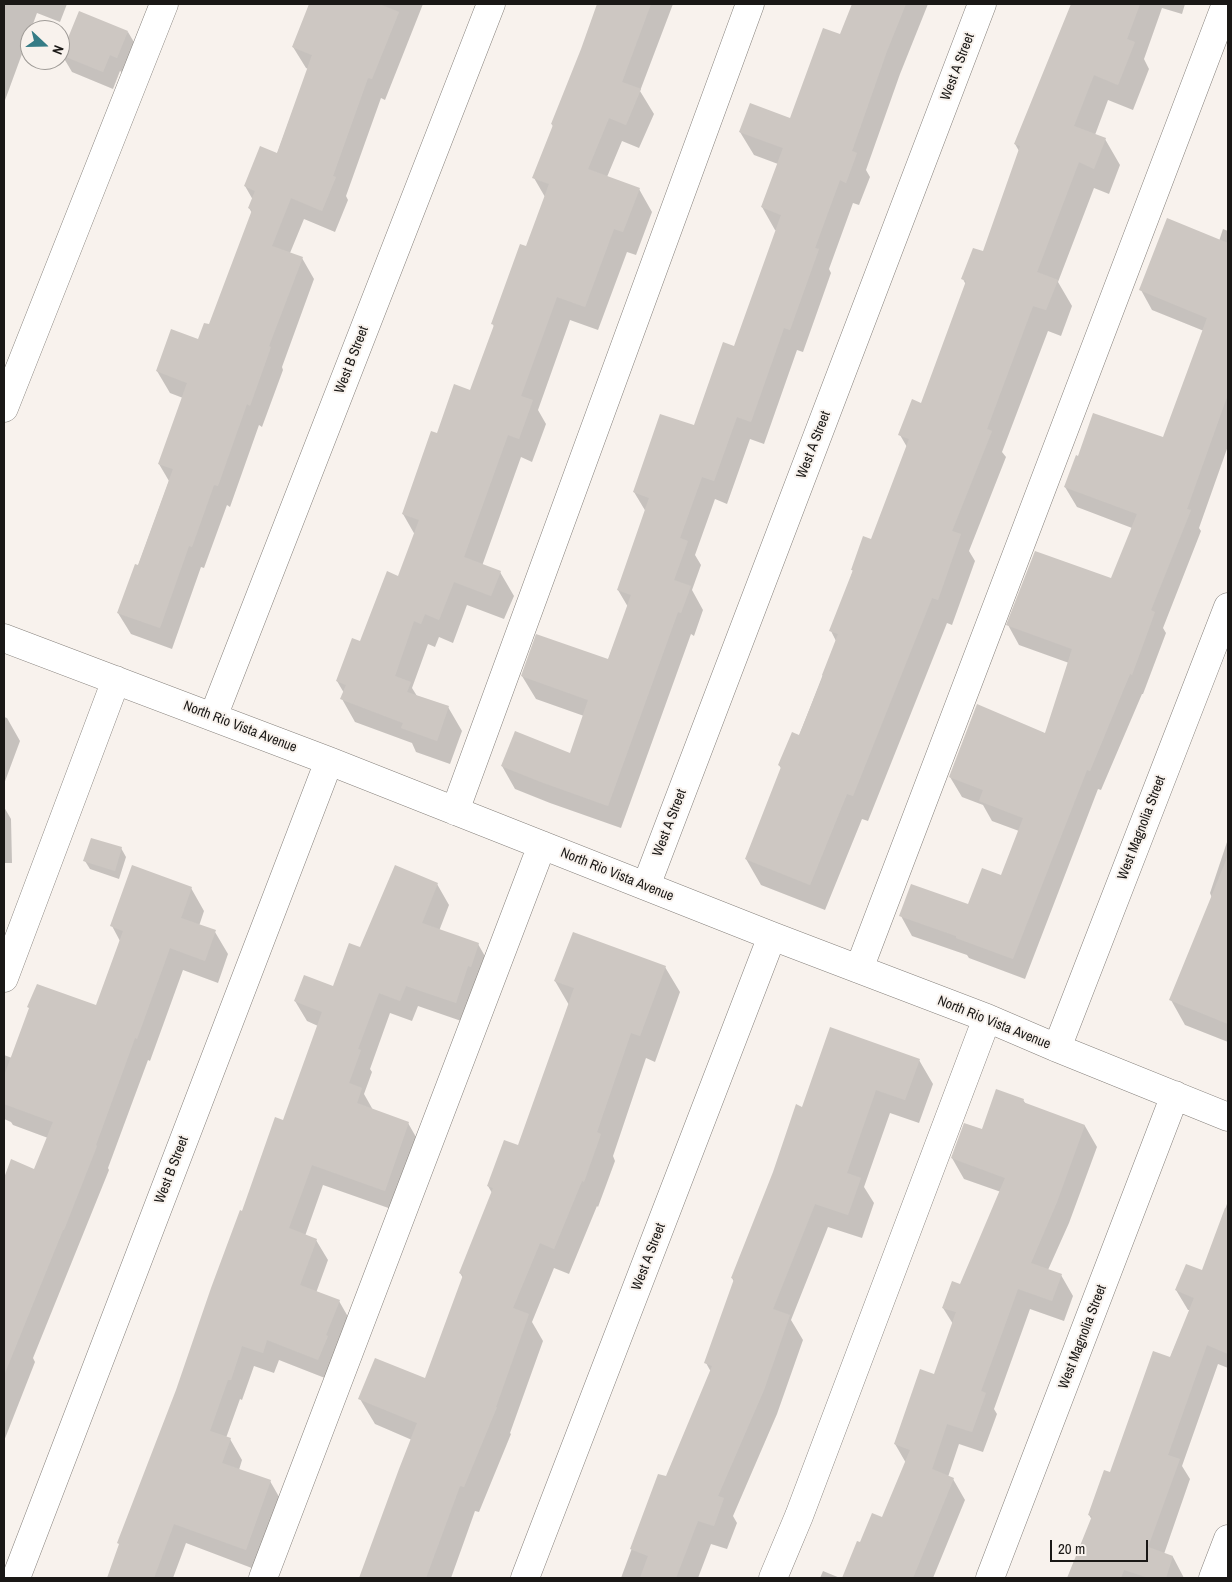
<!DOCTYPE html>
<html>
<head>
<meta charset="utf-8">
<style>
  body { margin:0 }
  #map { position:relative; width:1232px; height:1582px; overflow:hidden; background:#f8f2ed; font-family:"Archivo Narrow",sans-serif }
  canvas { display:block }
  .frame { position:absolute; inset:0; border:5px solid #1a1816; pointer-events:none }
  .north { position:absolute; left:20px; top:20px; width:50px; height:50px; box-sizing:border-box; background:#f8f2ed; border:1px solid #9f9b97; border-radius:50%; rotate:111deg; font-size:14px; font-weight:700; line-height:20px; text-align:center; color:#1a1816 }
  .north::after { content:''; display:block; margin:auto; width:18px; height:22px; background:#357c86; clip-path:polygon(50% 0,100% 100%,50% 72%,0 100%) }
  .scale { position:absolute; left:1050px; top:1540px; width:98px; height:22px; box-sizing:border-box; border:2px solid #1a1816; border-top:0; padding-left:6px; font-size:15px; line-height:18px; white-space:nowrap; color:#1a1816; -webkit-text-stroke:4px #f8f2ed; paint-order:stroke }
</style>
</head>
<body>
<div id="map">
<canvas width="1232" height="1582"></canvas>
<div class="frame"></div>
<div class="north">N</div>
<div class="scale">20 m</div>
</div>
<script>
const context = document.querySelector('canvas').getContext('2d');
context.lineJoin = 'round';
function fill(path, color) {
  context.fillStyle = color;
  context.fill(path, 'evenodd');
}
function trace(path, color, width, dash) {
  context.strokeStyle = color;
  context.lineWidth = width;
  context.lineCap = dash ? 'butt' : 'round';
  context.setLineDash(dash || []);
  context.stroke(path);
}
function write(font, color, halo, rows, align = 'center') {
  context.font = font + ' "Archivo Narrow",sans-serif';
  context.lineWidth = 4;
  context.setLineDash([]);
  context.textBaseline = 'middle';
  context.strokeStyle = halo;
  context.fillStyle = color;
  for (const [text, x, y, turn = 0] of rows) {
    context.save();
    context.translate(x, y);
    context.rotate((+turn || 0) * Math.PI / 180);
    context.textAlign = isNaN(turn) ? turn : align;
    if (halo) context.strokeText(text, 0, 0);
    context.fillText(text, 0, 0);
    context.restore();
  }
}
fill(new Path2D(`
  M4 4H67L60 22 37 13 4 103Z
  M311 4H423L385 100 381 98 346 196 348 200 335 232 304 219 290 253 302 258 314 279 282 367 283 370 262 427 259 425 230 507 227 505 204 568 201 567 172 649 131 634 118 613 138 566 169 481 159 464 183 398 170 393 157 371 199 341 210 326 252 213 249 208 253 200 245 186 277 154 308 69 306 68 293 47Z
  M599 4H673L640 91 654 114 639 148 622 141 607 177 639 189 652 212 636 255 627 252 598 330 570 320 538 410 546 424 532 462 521 457 482 566 500 572 514 596 504 619 467 605 453 643 439 637 435 647 428 644 412 688 417 696 448 707 462 731 450 764 416 752 412 743 355 722 342 699 344 693 337 681 399 577 415 535 403 514 437 435 471 392 494 327 493 324 526 248 545 197 534 178 553 127 552 124 582 50Z
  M854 4H928L900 74 866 170 870 177 859 205 853 203 829 269 831 273 803 352 797 350 764 444 750 439 727 504 715 499 695 555 701 565 692 590 703 610 694 636 691 634 621 828 550 803 515 789 502 766 570 755 584 716 536 699 522 676 608 660 628 607 618 590 646 512 634 492 694 427 735 348 777 231 775 230 762 207 778 164 754 155 740 132 790 119 841 36Z
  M1081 4H1185L1182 14 1162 8 1144 59 1149 69 1133 110 1108 100 1095 135 1105 139 1120 165 1109 194 1094 188 1058 282 1072 306 1061 336 1048 331 1002 452 1006 457 969 551 975 561 952 625 947 623 868 821 862 819 825 910 761 885 746 859 782 770 779 765 799 736 836 641 831 631 853 571 852 570 872 541 907 447 900 435 922 404 966 285 963 279 983 253 1019 151 1015 144 1075 19Z
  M128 32 138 49 127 75 120 71 113 89 72 72 62 55Z
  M1223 229 1228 231V446L1199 528 1201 531 1163 628 1166 633 1143 694H1142L1101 790 1098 789 1025 979 969 958 967 955 912 936 901 916 969 906 1001 877 1019 831 992 821 983 805 962 797 950 777 1046 734 1069 663 1019 645 1008 625 1112 580 1132 528 1077 507 1065 487 1164 439 1204 331 1152 310 1141 290 1219 241Z
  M4 717 7 718 20 741 4 784Z
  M4 807 11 819 12 863H4Z
  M1228 839V1042L1185 1025 1171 1000 1212 898 1210 893Z
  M121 848 126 857 119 879 90 869 85 861Z
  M437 884 449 905 439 931 478 944 490 965 467 1023 418 1006 412 1021 390 1013 370 1069 372 1072 364 1094 373 1110 408 1123 420 1144 397 1211 323 1185 305 1236 316 1240 328 1260 316 1293 339 1301 351 1322 330 1380 279 1360 274 1373 254 1366 242 1400 240 1399 226 1438 230 1439 242 1460 239 1470 270 1481 282 1502 257 1570 186 1543 173 1578H108L242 1212 284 1122 318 1026 307 1021 295 1001 334 987 361 948Z
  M191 888 204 911 199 926 215 932 228 954 218 983 183 970 150 1061 148 1060 108 1168 109 1170 33 1358 35 1362 4 1441V1179L35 1171 48 1138 13 1125 11 1122 4 1119V1055L12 1058 97 1007 120 941 112 926Z
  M665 967 680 992 655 1062 646 1058 613 1156 615 1161 598 1207 597 1206 569 1274 554 1268 532 1322 543 1341 510 1433 511 1434 479 1512 475 1511 451 1578H361L412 1440 375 1424 360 1399 426 1379 463 1278 460 1273 492 1193 488 1186 519 1147 569 1005 555 981Z
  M919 1060 933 1084 919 1123 890 1113 864 1187 874 1203 862 1238 828 1227 791 1320 803 1340 777 1414 733 1516 737 1523 727 1549 711 1544 698 1578H621L659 1475 667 1478 711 1372 706 1363 734 1282 732 1278 803 1108Z
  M1023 1100 1026 1104 1085 1126 1097 1147 1069 1223 1048 1270 1061 1275 1073 1296 1064 1321 1030 1309 994 1409 997 1414 983 1452 959 1444 948 1477 953 1479 965 1500 933 1578H844L858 1543 861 1544 883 1519 906 1463 895 1444 935 1376 953 1324 943 1308 961 1285 1001 1192 964 1179 952 1158 983 1131Z
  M1228 1201V1368L1218 1364 1182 1466 1190 1479 1164 1554 1173 1557 1184 1578H1068L1092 1520 1089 1515 1170 1358 1190 1310H1188L1176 1290 1203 1272Z
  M823 1571 840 1578H820Z`), '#0003');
fill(new Path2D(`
  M309 4H379L399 12 372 79 368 78 333 176 336 177 322 211 291 198 272 246 303 257 269 346 271 347 250 406 247 404 218 486 214 485 192 547 189 546 160 628 117 613 135 564 138 565 173 469 158 464 187 383 156 371 171 329 198 339 204 323 209 324 252 210 248 208 255 191 244 186 260 146 277 153 312 55 292 47Z
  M597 4H651L622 82 641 89 626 125 609 118 588 169 640 188 623 232 614 229 585 307 557 297 521 396 533 400 519 439 508 435 464 557 501 571 491 596 454 582 439 620 425 614 421 624 414 621 395 676 411 682 407 692 449 706 437 741 401 728 403 723 340 699 346 685 336 681 352 638 360 641 387 571 398 576 419 520 402 514 431 431 437 433 454 384 470 390 494 325 491 324 520 244 526 246 549 184 532 178 553 125 551 124 581 49Z
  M852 4H906L887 51 852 151 857 153 846 183 840 180 815 248 819 249 790 330 784 328 751 422 737 417 714 481 702 477 680 538 688 541 674 580 691 586 681 613 678 612 608 806 541 782 501 766 515 731 570 753 588 700 521 676 536 634 608 659 631 595 617 590 649 498 633 492 660 414 694 425 723 342 734 346 781 215 761 207 783 148 739 132 750 103 790 118 823 28 840 34Z
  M1071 4H1140L1127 39 1135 42 1118 85 1094 75 1074 126 1106 138 1094 169 1079 162 1037 272 1058 280 1046 310 1033 306 987 429 992 431 952 531 961 534 938 600 932 598 853 796 847 794 810 885 745 859 781 767 778 765 792 732 799 735 823 676 822 675 838 634 829 631 853 570H851L863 536 871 539 909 439 898 435 912 399 921 403 966 281 961 279 973 248 983 251 1020 146 1014 144Z
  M79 11 128 31 117 58 110 55 103 72 61 55Z
  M1167 218 1228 243V394L1187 509 1191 510 1151 610 1155 612 1132 675 1130 674 1090 771 1087 770 1013 959 956 938V936L899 916 911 884 968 904 982 868 1001 875 1023 818 979 801 983 790 949 777 977 704 1045 733 1072 649 1006 625 1035 551 1111 578 1137 514 1064 487 1076 455 1078 456 1093 413 1163 437 1207 318 1139 290Z
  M91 838 122 847 115 871 83 861Z
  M1227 858H1228V1024L1169 1000Z
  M132 865 192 887 181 918 216 930 205 961 170 948 137 1039 135 1038 96 1145 97 1146 64 1230H63L5 1373H4V1178L11 1159 34 1169 53 1122 4 1104V1076L29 1008 27 1007 37 984 96 1005 123 931 110 926Z
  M395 865 438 883 422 923 479 943 471 967 468 966 456 1003 406 986 400 1001 379 993 358 1049 361 1050 349 1083 362 1088 357 1103 409 1122 385 1191 312 1165 289 1228 317 1239 300 1285 340 1300 326 1335 328 1336 318 1360 267 1340 263 1353 242 1346 231 1380H228L210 1431 231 1438 222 1463 271 1480 246 1550 174 1524 154 1578H107L119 1544 117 1543 176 1390 211 1288 240 1210 242 1211 275 1117 283 1120 322 1012 294 1001 304 975 333 986 349 943 360 947Z
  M573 932 666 966 640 1036 631 1033 597 1132 601 1134 584 1182 582 1181 554 1249 540 1243 513 1308 529 1314 496 1407H497L464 1487 460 1486 426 1578H359L399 1469 417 1423 358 1399 375 1358 425 1378 463 1275 459 1273 493 1188 487 1186 504 1140 518 1145 574 988 554 981Z
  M830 1027 920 1059 905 1100 876 1090 847 1173 861 1178 848 1215 815 1204 773 1309 790 1315 764 1390 718 1496 724 1498 714 1526 698 1521 676 1578H640L648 1556 630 1549 658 1474 666 1476 712 1366 704 1363 734 1279 731 1278 773 1172 796 1104 802 1107Z
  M996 1089 1024 1099 1023 1102 1085 1125 1057 1202 1031 1263 1062 1274 1052 1301 1018 1289 981 1391 986 1393 972 1432 947 1424 932 1469 954 1478 913 1578H842L857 1541 860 1542 872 1513 882 1517 910 1450 894 1444 920 1369 934 1374 956 1312 942 1308 952 1281 960 1284 1005 1178 951 1158 964 1123 982 1129Z
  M1225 1208 1228 1209V1354L1207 1345 1168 1455 1180 1459 1148 1547 1173 1556 1166 1578H1149L1124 1570 1121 1578H1067L1092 1516 1088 1515 1104 1470 1110 1472 1153 1351 1170 1357 1194 1298 1175 1290 1186 1264 1202 1270Z`), '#cdc7c2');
const minor = new Path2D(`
  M4 408 164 4
  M4 638 329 761 772 936 987 1018 1057 1048 1228 1117
  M213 717 491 4
  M455 811 750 4
  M646 886 982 4
  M859 969 1226 4
  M4 978 116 680
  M1057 1048 1228 607
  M16 1578 329 761
  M263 1578 542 845
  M525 1578 772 936
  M773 1578 799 1516 987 1018
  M990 1578 1175 1095
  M1213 1578 1228 1539`);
trace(minor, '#86817c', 29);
trace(minor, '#fff', 28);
write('14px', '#1a1816', '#f8f2ed', [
  ["West A Street",958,67,-69],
  ["West B Street",352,360,-69],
  ["West A Street",814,445,-69],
  ["North Rio Vista Avenue",240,727,21],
  ["West A Street",670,823,-69],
  ["West Magnolia Street",1142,828,-69],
  ["North Rio Vista Avenue",617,875,22],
  ["North Rio Vista Avenue",994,1023,22],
  ["West B Street",172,1170,-69],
  ["West A Street",649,1257,-69],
  ["West Magnolia Street",1083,1337,-69]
]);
</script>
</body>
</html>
